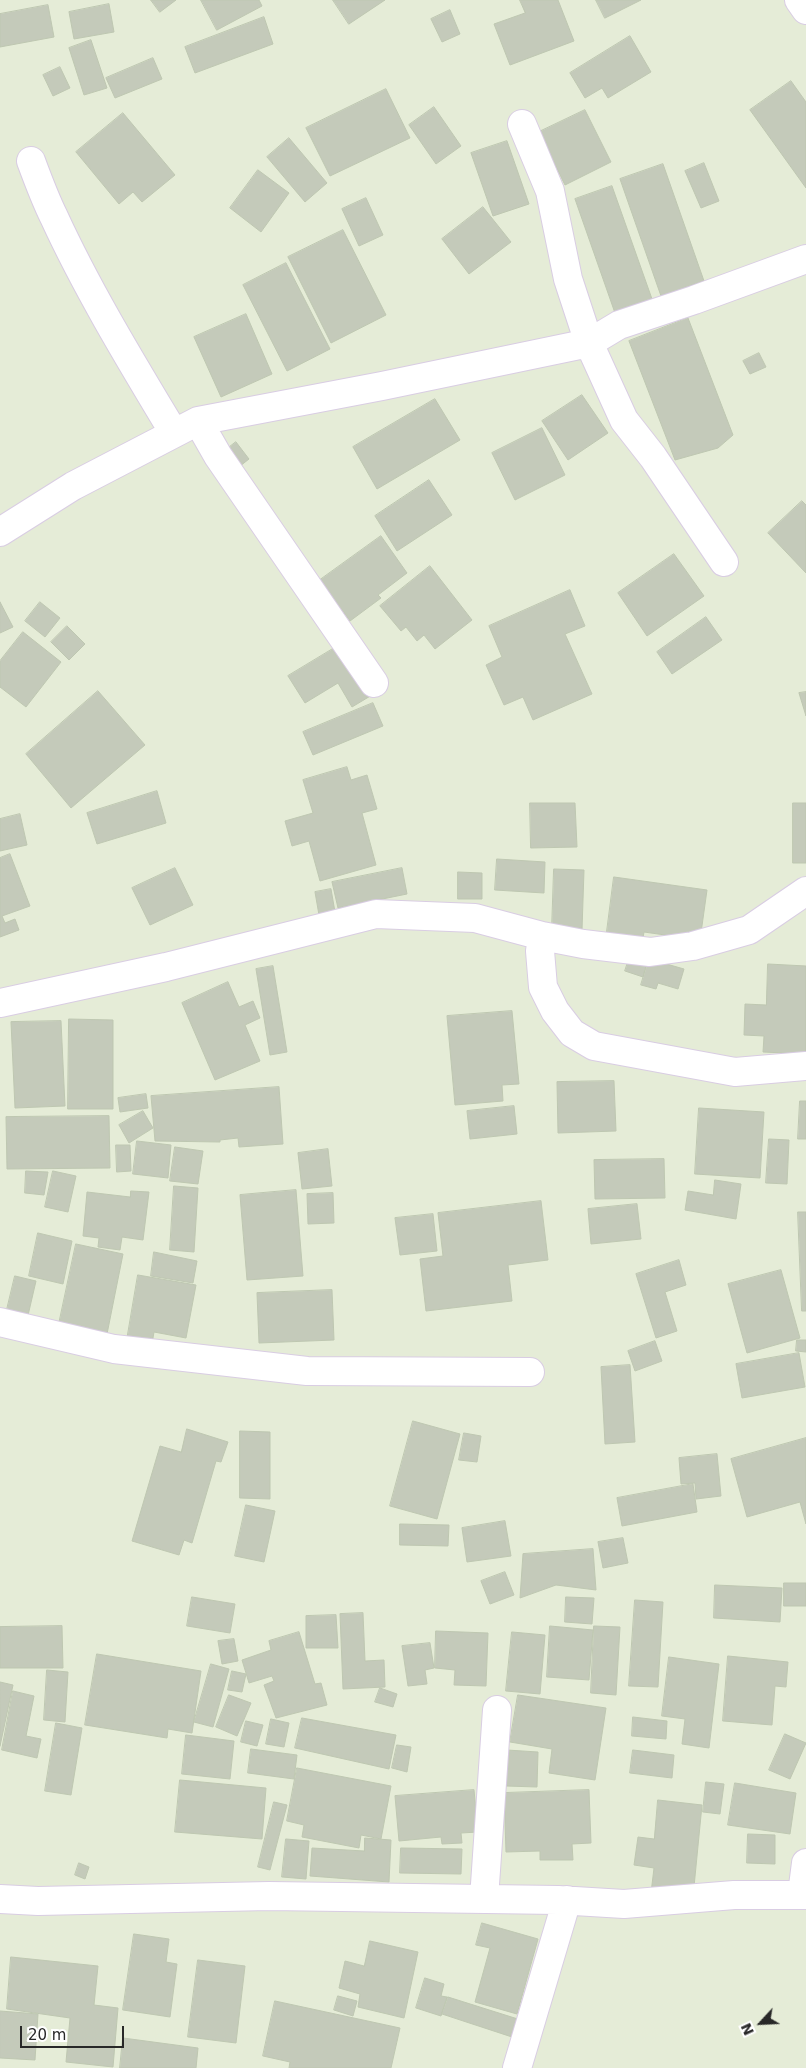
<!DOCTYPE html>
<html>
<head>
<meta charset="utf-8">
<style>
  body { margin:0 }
  #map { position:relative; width:806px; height:2068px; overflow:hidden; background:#e5ecd7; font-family:"DejaVu Sans",sans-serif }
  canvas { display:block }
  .north { position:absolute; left:736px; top:1998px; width:50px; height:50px; -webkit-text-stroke:4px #fff; paint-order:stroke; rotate:245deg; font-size:14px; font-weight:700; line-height:20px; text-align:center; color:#282828 }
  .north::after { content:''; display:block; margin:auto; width:18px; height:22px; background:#282828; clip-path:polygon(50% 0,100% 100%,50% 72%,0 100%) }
  .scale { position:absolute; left:20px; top:2026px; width:104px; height:22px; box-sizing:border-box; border:2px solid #282828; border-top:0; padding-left:6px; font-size:15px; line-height:18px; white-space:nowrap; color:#282828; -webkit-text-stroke:4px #fff; paint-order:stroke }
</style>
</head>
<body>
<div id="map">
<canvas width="806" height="2068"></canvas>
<div class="north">N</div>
<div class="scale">20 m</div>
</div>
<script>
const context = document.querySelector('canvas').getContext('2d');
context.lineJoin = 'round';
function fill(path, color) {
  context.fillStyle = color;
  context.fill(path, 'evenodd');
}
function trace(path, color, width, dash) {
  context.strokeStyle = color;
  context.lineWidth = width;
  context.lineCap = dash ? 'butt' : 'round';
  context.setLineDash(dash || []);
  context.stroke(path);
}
const building = new Path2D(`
  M151 0H176L160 12Z
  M201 0H259L262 6 217 30Z
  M333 0H385L349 24Z
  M520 0H558L574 41 510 65 494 24 525 13Z
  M596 0H641L605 18Z
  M109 4 114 32 74 39 69 12Z
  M48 5 54 37 0 47V14Z
  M450 10 460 34 442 42 431 19Z
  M264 17 273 44 195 73 185 47Z
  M630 36 651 72 608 98 602 88 585 98 570 73Z
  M91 40 107 88 84 95 69 48Z
  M153 58 162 79 115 98 106 78Z
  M60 67 70 88 53 96 43 75Z
  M791 81 806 102V188L750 110Z
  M386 89 410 138 330 176 306 128Z
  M434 107 461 146 436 164 409 125Z
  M585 110 611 162 565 185 539 132Z
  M123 113 175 175 142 202 133 192 119 204 76 152Z
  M289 138 327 183 305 202 267 157Z
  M507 141 529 204 493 216 471 153Z
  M704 163 719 201 701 208 685 171Z
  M663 164 704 281 661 296 620 179Z
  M258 170 289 193 261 232 230 208Z
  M612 186 652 299 615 313 575 199Z
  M366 198 383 235 359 246 342 209Z
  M483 207 511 242 469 274 442 239Z
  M343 230 386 315 331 343 288 257Z
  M286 263 330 349 287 371 243 285Z
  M246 314 272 374 221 397 194 337Z
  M688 318 733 435 718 448 675 460 629 341Z
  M759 353 766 367 750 374 743 361Z
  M582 395 608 433 568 460 542 421Z
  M435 399 460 440 377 489 353 447Z
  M542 428 565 475 515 500 492 453Z
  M236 442 249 459 235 470 222 453Z
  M429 480 452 515 397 551 375 516Z
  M802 501 806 505V573L768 533Z
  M381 536 407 573 378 595 381 598 350 621 320 580Z
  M674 554 704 596 647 636 618 593Z
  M430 566 472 620 435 649 424 635 417 641 406 627 401 631 380 606Z
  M570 590 585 626 565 634 592 694 533 720 523 697 504 705 486 665 502 657 489 626Z
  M0 602 13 627 0 633Z
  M40 602 60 618 45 637 25 621Z
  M706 617 722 640 672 674 657 652Z
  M67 626 85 644 69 660 51 642Z
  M23 632 61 662 26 707 0 687V661Z
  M341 644 372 695 352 707 338 683 305 703 288 676Z
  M98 691 145 745 71 808 26 754Z
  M806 692V716L799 693Z
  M373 703 383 726 313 755 303 732Z
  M347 767 351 780 367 775 377 809 362 813 376 865 320 881 309 841 292 846 285 821 313 813 303 780Z
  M157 791 166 823 97 844 87 813Z
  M530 803H575L577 847 531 848Z
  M793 803H806V863H793Z
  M20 814 27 845 0 851V819Z
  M10 854 30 906 2 916 5 923 15 919 19 930 0 937V858Z
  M497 859 545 862 544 893 495 890Z
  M175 868 193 905 150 925 132 888Z
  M402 868 407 894 338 908 332 882Z
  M554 869 584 870 582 930 552 929Z
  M458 872 482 873V899H458Z
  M614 877 707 890 700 940 644 932 642 944 606 939Z
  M331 889 335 912 319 915 315 892Z
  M631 953 648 958 643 977 625 971Z
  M649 959 684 969 678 989 658 983 656 989 641 985Z
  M768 964 806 966V1054L763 1052 764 1036 744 1035 745 1004 766 1005Z
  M273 966 287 1052 270 1055 256 969Z
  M228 982 239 1007 253 1001 260 1018 245 1025 260 1061 215 1080 182 1003Z
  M512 1011 519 1084 502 1085 503 1101 455 1105 447 1016Z
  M69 1019 113 1020V1109H68Z
  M61 1021 65 1106 15 1108 11 1022Z
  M614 1081 616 1131 558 1133 557 1082Z
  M279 1087 283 1144 239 1147 238 1138 220 1140V1142L155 1141 151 1096Z
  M146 1094 148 1108 120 1112 118 1098Z
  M800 1101H806V1139H798Z
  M514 1106 517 1134 470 1139 467 1111Z
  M699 1108 764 1112 760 1178 695 1174Z
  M143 1111 153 1128 129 1143 119 1125Z
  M109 1116 110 1168 7 1169 6 1117Z
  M769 1139 789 1140 787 1184 766 1183Z
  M137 1141 171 1145 168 1178 133 1174Z
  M116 1145H130L131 1171 117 1172Z
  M175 1147 203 1151 198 1184 170 1181Z
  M328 1149 332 1186 302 1189 298 1153Z
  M664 1159 665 1198 595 1199 594 1160Z
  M26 1171 48 1172 44 1195 25 1193Z
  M53 1171 76 1176 68 1212 45 1207Z
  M715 1180 741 1184 736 1219 685 1210 688 1191 713 1195Z
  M174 1186 198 1188 194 1252 170 1250Z
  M296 1190 303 1276 247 1280 240 1195Z
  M131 1191 149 1192 143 1240 122 1237 120 1250 98 1247 99 1238 83 1236 87 1192 130 1197Z
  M333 1193 334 1223 308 1224 307 1194Z
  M541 1201 548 1260 508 1265 512 1301 426 1311 420 1259 443 1256 438 1213Z
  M637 1204 641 1239 591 1244 588 1209Z
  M798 1212H806V1311H802Z
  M433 1214 437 1251 400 1255 395 1218Z
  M38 1233 72 1241 63 1284 29 1276Z
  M76 1244 123 1254 107 1334 59 1324Z
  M154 1252 197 1261 193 1283 151 1276Z
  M679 1260 686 1285 665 1292 677 1331 656 1338 636 1274Z
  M781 1270 800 1338 747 1353 728 1284Z
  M138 1275 196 1285 186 1338 154 1332 152 1344 127 1340Z
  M15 1276 36 1281 26 1324 5 1318Z
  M332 1290 334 1340 259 1343 257 1293Z
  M797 1340H806V1352L796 1351Z
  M655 1341 662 1361 635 1371 628 1351Z
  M799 1353 805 1387 742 1398 736 1364Z
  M630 1365 635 1442 605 1444 601 1367Z
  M413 1421 460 1434 437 1519 390 1506Z
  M187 1429 228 1442 221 1462 216 1461 192 1543 184 1540 179 1555 132 1541 160 1446 181 1452Z
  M240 1431 270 1432V1499L240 1498Z
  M464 1433 481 1436 477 1462 459 1460Z
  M806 1438V1524L800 1502 747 1517 731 1459Z
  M717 1454 721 1496 696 1499 695 1483 681 1484 679 1458Z
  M693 1484 697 1512 622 1526 617 1498Z
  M246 1505 275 1511 264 1562 235 1556Z
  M505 1521 511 1556 467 1562 462 1528Z
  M400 1524 449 1525 448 1546 400 1545Z
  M623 1538 628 1563 603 1568 598 1542Z
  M593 1549 596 1590 556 1585 520 1598 523 1554Z
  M505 1572 514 1595 490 1604 481 1581Z
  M784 1583H806V1606H784Z
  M715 1585 782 1588 780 1622 714 1618Z
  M192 1597 235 1604 230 1633 187 1626Z
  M566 1597 594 1598 592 1624 565 1622Z
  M635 1600 663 1602 658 1687 629 1686Z
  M363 1613 365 1661 384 1660 385 1687 343 1689 340 1614Z
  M336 1615 338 1648H306V1616Z
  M62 1626 63 1668H0V1627Z
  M550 1626 593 1630 589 1680 547 1677Z
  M594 1626 620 1627 616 1695 591 1693Z
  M436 1631 488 1633 486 1686 454 1685 455 1670 435 1668Z
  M299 1632 315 1684 321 1683 327 1705 276 1718 264 1685 274 1681 272 1676 249 1683 242 1660 271 1650 269 1641Z
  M512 1632 545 1635 540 1694 506 1691Z
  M234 1639 238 1661 222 1664 218 1641Z
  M430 1643 434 1668 425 1670 427 1684 408 1686 402 1646Z
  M97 1654 201 1671 192 1733 168 1729 167 1738 85 1725Z
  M728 1656 788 1662 786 1687 775 1686 772 1725 723 1721Z
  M669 1657 719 1664 709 1748 682 1744 685 1719 662 1716Z
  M211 1664 229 1669 213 1727 194 1722Z
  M47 1670 68 1672 65 1722 44 1720Z
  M232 1671 246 1674 242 1692 228 1690Z
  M0 1682 13 1685 0 1746Z
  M380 1688 397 1694 393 1707 375 1702Z
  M13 1691 34 1696 26 1736 41 1739 37 1758 2 1750Z
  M229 1695 251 1703 237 1736 216 1727Z
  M518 1695 606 1708 595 1780 549 1773 552 1749 510 1742Z
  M633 1717 667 1721 666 1739 632 1736Z
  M302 1718 396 1735 389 1769 295 1748Z
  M271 1719 289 1723 284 1747 266 1744Z
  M246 1721 263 1725 257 1746 241 1742Z
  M56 1723 82 1728 71 1795 45 1791Z
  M785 1734 806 1743 790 1779 769 1770Z
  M186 1735 234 1741 230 1779 182 1774Z
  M397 1745 411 1747 407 1772 392 1768Z
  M251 1749 297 1755 294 1779 248 1773Z
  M507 1750 538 1752 537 1787 506 1786Z
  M633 1750 674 1755 672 1778 630 1773Z
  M297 1768 391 1786 381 1839 361 1835 359 1848 302 1837 304 1825 287 1821Z
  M180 1780 266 1788 262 1839 175 1832Z
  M706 1782 724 1784 720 1814 703 1812Z
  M735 1783 796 1793 790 1834 728 1825Z
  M474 1790 478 1832 461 1833 462 1843 442 1844 441 1837 399 1841 395 1796Z
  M589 1790 591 1843 572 1844 573 1860H540V1851L506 1852 504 1793Z
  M658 1800 702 1805 693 1897 651 1893 654 1868 634 1865 638 1837 654 1839Z
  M274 1802 287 1805 270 1870 258 1867Z
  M748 1834 775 1835V1864L747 1863Z
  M365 1838 391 1840 389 1882 310 1876 312 1848 364 1851Z
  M286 1839 309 1841 306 1879 282 1877Z
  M401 1848 462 1849 461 1874 400 1873Z
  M79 1863 89 1867 85 1879 75 1875Z
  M482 1923 538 1939 517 2014 475 2002 490 1948 476 1945Z
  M134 1934 169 1939 166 1962 177 1964 170 2017 123 2010Z
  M370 1941 418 1952 404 2018 358 2007 360 1994 339 1988 345 1961 364 1966Z
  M11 1957 98 1966 94 2005 118 2008 113 2067 66 2062 70 2018 7 2009Z
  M198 1960 245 1966 236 2043 188 2037Z
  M425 1978 444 1984 441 1996 447 1997 441 2016 416 2008Z
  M338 1996 357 2001 353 2016 334 2010Z
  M448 1997 521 2020 515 2038 442 2014Z
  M275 2001 400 2028 391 2068H289L290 2062 263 2056Z
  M0 2011 38 2014 35 2060 0 2058Z
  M123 2038 198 2048 196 2068H120Z`);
fill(building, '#c4caba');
trace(building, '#bec7b1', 1);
const minor = new Path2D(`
  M799 0 806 10
  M522 124 550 191 568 279 589 343 624 420 653 457 724 562
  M31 161C38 180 45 199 54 217 88 291 132 363 174 433
  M198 421 218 456 374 683
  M0 532 73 486 198 421 382 386 589 343 619 325 694 300 806 259
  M542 936 583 944 650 952 693 946 749 930 806 891
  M0 1003 166 967 376 914 475 918 542 936 540 951 543 987 555 1011 572 1033 594 1046 735 1072 806 1066
  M0 1322 114 1349 307 1371 530 1372
  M802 1894 806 1863
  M0 1899 38 1901 269 1896 558 1900 624 1904 734 1895H806
  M484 1899 497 1710
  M517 2068 567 1900`);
trace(minor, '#d9cde3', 30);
trace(minor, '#fff', 28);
</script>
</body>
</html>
